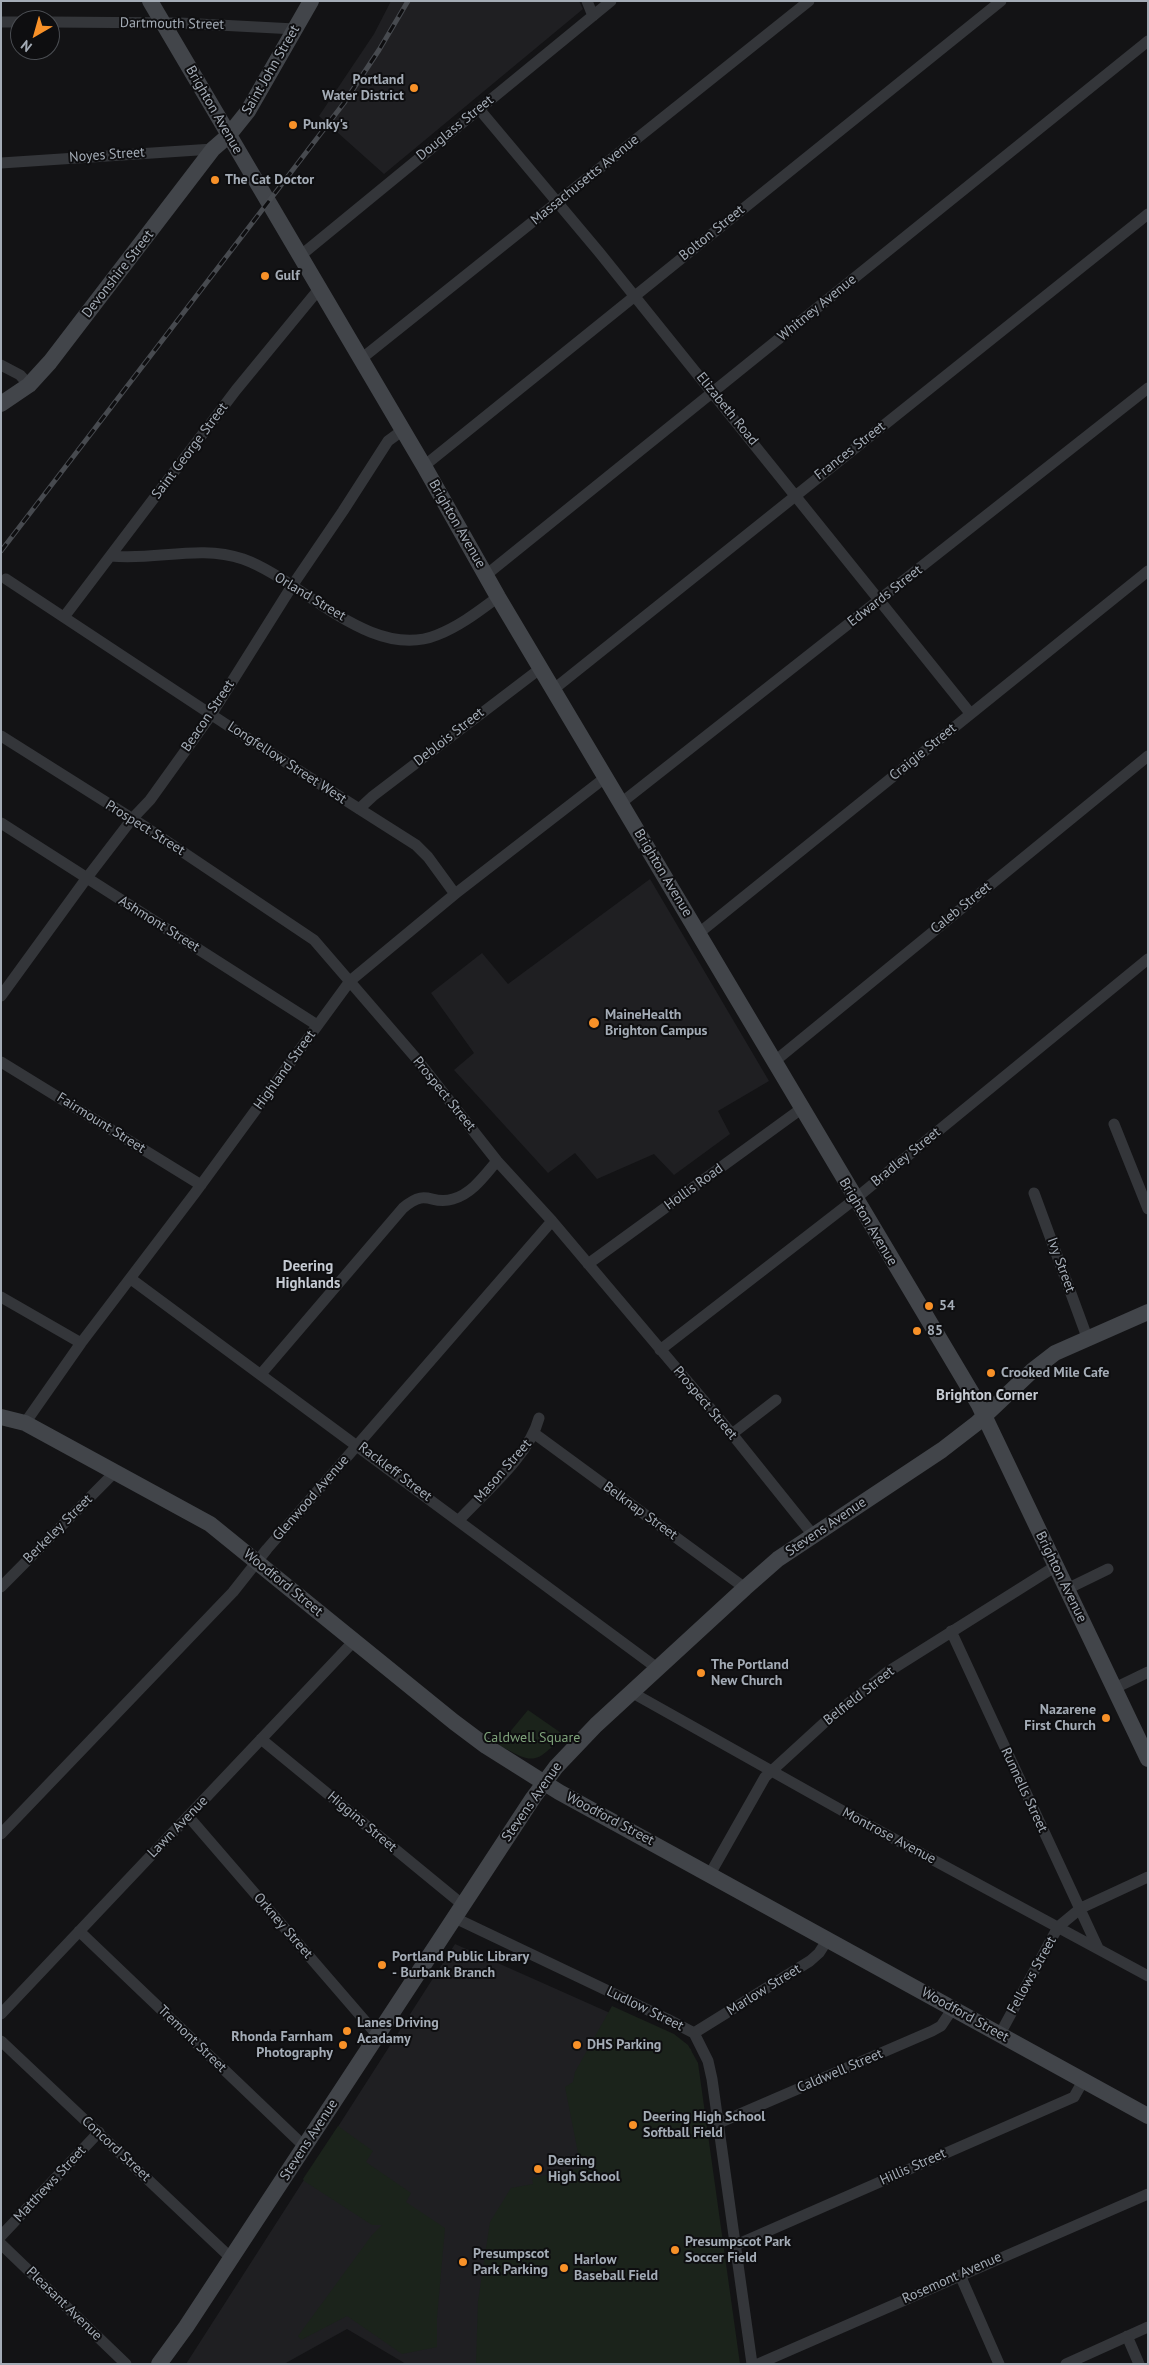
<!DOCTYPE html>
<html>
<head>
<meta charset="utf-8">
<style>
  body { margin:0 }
  #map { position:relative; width:1149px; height:2365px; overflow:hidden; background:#131315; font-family:"PT Sans",sans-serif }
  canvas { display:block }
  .frame { position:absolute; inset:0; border:2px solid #a4acb6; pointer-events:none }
  .north { position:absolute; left:10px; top:10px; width:50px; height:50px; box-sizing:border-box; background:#0e0e10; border:1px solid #4a4d52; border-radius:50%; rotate:218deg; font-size:14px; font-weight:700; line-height:20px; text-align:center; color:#a4acb6 }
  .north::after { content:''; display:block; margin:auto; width:18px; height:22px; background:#f89128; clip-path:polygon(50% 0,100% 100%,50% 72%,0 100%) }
</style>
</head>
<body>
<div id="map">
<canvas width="1149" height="2365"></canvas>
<div class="frame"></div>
<div class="north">N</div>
</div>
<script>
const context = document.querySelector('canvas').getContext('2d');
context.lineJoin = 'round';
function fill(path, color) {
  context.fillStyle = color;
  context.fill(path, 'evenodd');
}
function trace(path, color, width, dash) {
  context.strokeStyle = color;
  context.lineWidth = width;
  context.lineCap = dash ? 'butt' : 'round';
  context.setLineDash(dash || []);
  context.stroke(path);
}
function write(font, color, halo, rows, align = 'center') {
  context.font = font + ' "PT Sans",sans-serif';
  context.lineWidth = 4;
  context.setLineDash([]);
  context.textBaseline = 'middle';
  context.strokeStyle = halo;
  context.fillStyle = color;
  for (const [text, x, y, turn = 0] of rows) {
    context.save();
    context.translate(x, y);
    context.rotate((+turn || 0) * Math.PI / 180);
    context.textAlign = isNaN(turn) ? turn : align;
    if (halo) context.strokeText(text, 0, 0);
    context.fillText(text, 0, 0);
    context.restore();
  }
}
fill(new Path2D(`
  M391 1H579L583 9 384 174 319 116 374 34Z
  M650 879 769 1081 718 1111 730 1134 674 1175 654 1154 597 1179 575 1153 548 1173 454 1070 474 1053 431 993 482 953 508 984Z
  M455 1944 691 2049 738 2364H406L347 2329 284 2364H186Z`), '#1f1f22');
fill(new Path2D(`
  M528 1710 564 1735C535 1764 535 1765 499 1745Z
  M612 2006 674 2034 688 2045 698 2063 740 2364H476L478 2301 490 2222 511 2188 533 2184 532 2178 581 2168 565 2087 573 2082 575 2072Z
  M338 2126 373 2151 366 2162 411 2193 406 2202 445 2228 437 2318V2347L402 2354 347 2316 301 2340 298 2336 372 2235 382 2225H372L304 2181 303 2179Z`), '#1b231b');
trace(new Path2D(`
  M587 1 593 16
  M1 22H20
  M50 22 180 23 295 29
  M479 109 599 252 970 713
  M1 163 213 149
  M300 256 611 1
  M361 359 809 1
  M1 365 20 375 29 385
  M424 466 1001 1
  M111 556C155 561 199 544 243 559 302 580 371 662 437 635 460 626 479 611 498 597
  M486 575 1148 41
  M6 579 224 723 416 845 428 857 455 894
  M64 617 236 390 319 289
  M554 689 1148 214
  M1 736 147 828 314 940 415 1057 497 1161 552 1221 732 1434 813 1535
  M621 803 1148 388
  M359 809 373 796 541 668
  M1 823 317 1025
  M699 933 1148 571
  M1 996 86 879 132 819 150 800 211 715 292 586 343 511 388 441 403 430
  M775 1061 1148 756
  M1 1062 201 1185
  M1114 1124 1148 1209
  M1034 1193 1087 1337
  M588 1264 801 1109
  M131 1279 657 1668
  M1 1297 81 1343
  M660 1350 855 1199 1148 959
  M261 1374 403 1208C428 1187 430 1206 453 1199 472 1194 485 1175 497 1161
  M25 1423 81 1343 195 1193 350 981 455 894 606 777
  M535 1434 745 1588
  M732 1434 776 1400
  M459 1520C486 1491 529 1456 539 1418
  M1 1587 115 1472
  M1067 1589 1108 1569
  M951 1631 1098 1948
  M1115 1688 1148 1672
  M631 1692 850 1815 1148 1976
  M261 1739 463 1905
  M188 1816 378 2036
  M1 1834 233 1592 267 1549 552 1221
  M710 1874 765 1777 824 1723 886 1673 1056 1566
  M455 1918 667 2019 694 2033 708 2061 712 2079 752 2364
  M79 1931 305 2147
  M1 2014 354 1641
  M694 2033 810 1961 819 1953 828 1939
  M1000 2034 1058 1927 1081 1908 1148 1877
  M1 2041 231 2258
  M719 2123 932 2031 941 2026 953 2008
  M1 2236 99 2132
  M1 2244 126 2364
  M736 2245 1074 2097 1083 2081
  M960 2275 999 2364
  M1127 2336 1139 2364
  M758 2364 1148 2194
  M1066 2364 1148 2327`), '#34363a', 11);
trace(new Path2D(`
  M150 1 424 466 498 597 979 1405 1148 1759
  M1 404 29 385 50 362 213 149 228 136 248 111 311 1
  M1 1417 25 1423 210 1524 454 1722 486 1746 559 1792 1148 2116
  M159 2364 186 2327 533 1798 556 1767 596 1725 745 1588 778 1559 942 1450 977 1423 1033 1370 1055 1353 1148 1312`), '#42454a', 16);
const rail = new Path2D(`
  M1 551 344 103 379 50 408 1`);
trace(rail, '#474a4f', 5);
trace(rail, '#0e0e10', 3, [9]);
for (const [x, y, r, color] of [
  [414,88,5,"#f89128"],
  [293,125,5,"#f89128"],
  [215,180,5,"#f89128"],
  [265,276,5,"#f89128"],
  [594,1023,6,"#f89128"],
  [929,1306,5,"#f89128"],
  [917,1331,5,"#f89128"],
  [991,1373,5,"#f89128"],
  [701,1673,5,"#f89128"],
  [1106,1718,5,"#f89128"],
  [382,1965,5,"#f89128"],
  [347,2031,5,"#f89128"],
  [343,2045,5,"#f89128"],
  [577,2045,5,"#f89128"],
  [633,2125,5,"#f89128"],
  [538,2169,5,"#f89128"],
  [675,2250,5,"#f89128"],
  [463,2262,5,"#f89128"],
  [564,2268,5,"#f89128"]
]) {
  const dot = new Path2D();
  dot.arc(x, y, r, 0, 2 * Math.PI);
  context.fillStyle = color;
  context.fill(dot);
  trace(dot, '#0e0e10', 2);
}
write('14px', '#a4acb6', '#0e0e10', [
  ["Dartmouth Street",172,24,1],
  ["Saint John Street",271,70,-60],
  ["Brighton Avenue",214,110,60],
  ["Douglass Street",455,128,-39],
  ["Noyes Street",107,155,-4],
  ["Massachusetts Avenue",585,180,-39],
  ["Bolton Street",712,233,-39],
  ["Devonshire Street",118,274,-52],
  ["Whitney Avenue",817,308,-39],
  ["Elizabeth Road",727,409,51],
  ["Saint George Street",190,451,-53],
  ["Frances Street",850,451,-38],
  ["Brighton Avenue",457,524,60],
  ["Edwards Street",885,596,-38],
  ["Orland Street",310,597,31],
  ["Beacon Street",208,716,-56],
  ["Deblois Street",449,737,-38],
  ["Craigie Street",923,752,-39],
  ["Longfellow Street West",287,763,33],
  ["Prospect Street",145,828,32],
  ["Brighton Avenue",663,873,59],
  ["Caleb Street",961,908,-39],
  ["Ashmont Street",159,924,32],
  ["Highland Street",285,1070,-54],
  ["Prospect Street",444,1094,51],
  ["Fairmount Street",101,1123,32],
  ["Bradley Street",906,1157,-39],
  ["Hollis Road",694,1187,-36],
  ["Brighton Avenue",868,1222,59],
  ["Ivy Street",1061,1265,70],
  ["Prospect Street",705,1403,50],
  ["Mason Street",503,1471,-49],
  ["Rackleff Street",395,1472,37],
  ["Glenwood Avenue",311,1498,-49],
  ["Belknap Street",640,1511,36],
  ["Stevens Avenue",826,1527,-34],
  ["Berkeley Street",58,1529,-45],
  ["Brighton Avenue",1061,1577,64],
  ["Woodford Street",283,1583,39],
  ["Belfield Street",859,1696,-38],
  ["Runnells Street",1024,1790,65],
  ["Stevens Avenue",532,1802,-55],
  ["Woodford Street",610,1819,28],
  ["Higgins Street",362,1822,40],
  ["Lawn Avenue",178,1827,-46],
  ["Montrose Avenue",889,1836,28],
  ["Orkney Street",283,1926,49],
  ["Fellows Street",1032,1975,-61],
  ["Marlow Street",764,1990,-32],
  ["Ludlow Street",645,2009,26],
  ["Woodford Street",965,2015,29],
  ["Tremont Street",192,2039,44],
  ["Caldwell Street",840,2071,-23],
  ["Stevens Avenue",309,2140,-57],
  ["Concord Street",116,2149,43],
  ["Hillis Street",913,2167,-24],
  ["Matthews Street",50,2184,-47],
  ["Rosemont Avenue",952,2278,-24],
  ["Pleasant Avenue",64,2304,44]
]);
write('bold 14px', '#a4acb6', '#0e0e10', [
  ["Portland",404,80,"right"],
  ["Water District",404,96,"right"],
  ["Punky's",303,125],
  ["The Cat Doctor",225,180],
  ["Gulf",275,276],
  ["MaineHealth",605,1015],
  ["Brighton Campus",605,1031],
  ["54",939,1306],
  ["85",927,1331],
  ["Crooked Mile Cafe",1001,1373],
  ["The Portland",711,1665],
  ["New Church",711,1681],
  ["Nazarene",1096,1710,"right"],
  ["First Church",1096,1726,"right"],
  ["Portland Public Library",392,1957],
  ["- Burbank Branch",392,1973],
  ["Lanes Driving",357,2023],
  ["Acadamy",357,2039],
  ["Rhonda Farnham",333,2037,"right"],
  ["Photography",333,2053,"right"],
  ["DHS Parking",587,2045],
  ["Deering High School",643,2117],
  ["Softball Field",643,2133],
  ["Deering",548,2161],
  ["High School",548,2177],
  ["Presumpscot Park",685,2242],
  ["Soccer Field",685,2258],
  ["Presumpscot",473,2254],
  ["Park Parking",473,2270],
  ["Harlow",574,2260],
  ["Baseball Field",574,2276]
], 'left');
write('14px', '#7ea27a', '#0e0e10', [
  ["Caldwell Square",532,1738]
]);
write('bold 15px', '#c5cad2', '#0e0e10', [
  ["Deering",308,1267],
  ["Highlands",308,1284],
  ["Brighton Corner",987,1396]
]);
</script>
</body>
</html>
